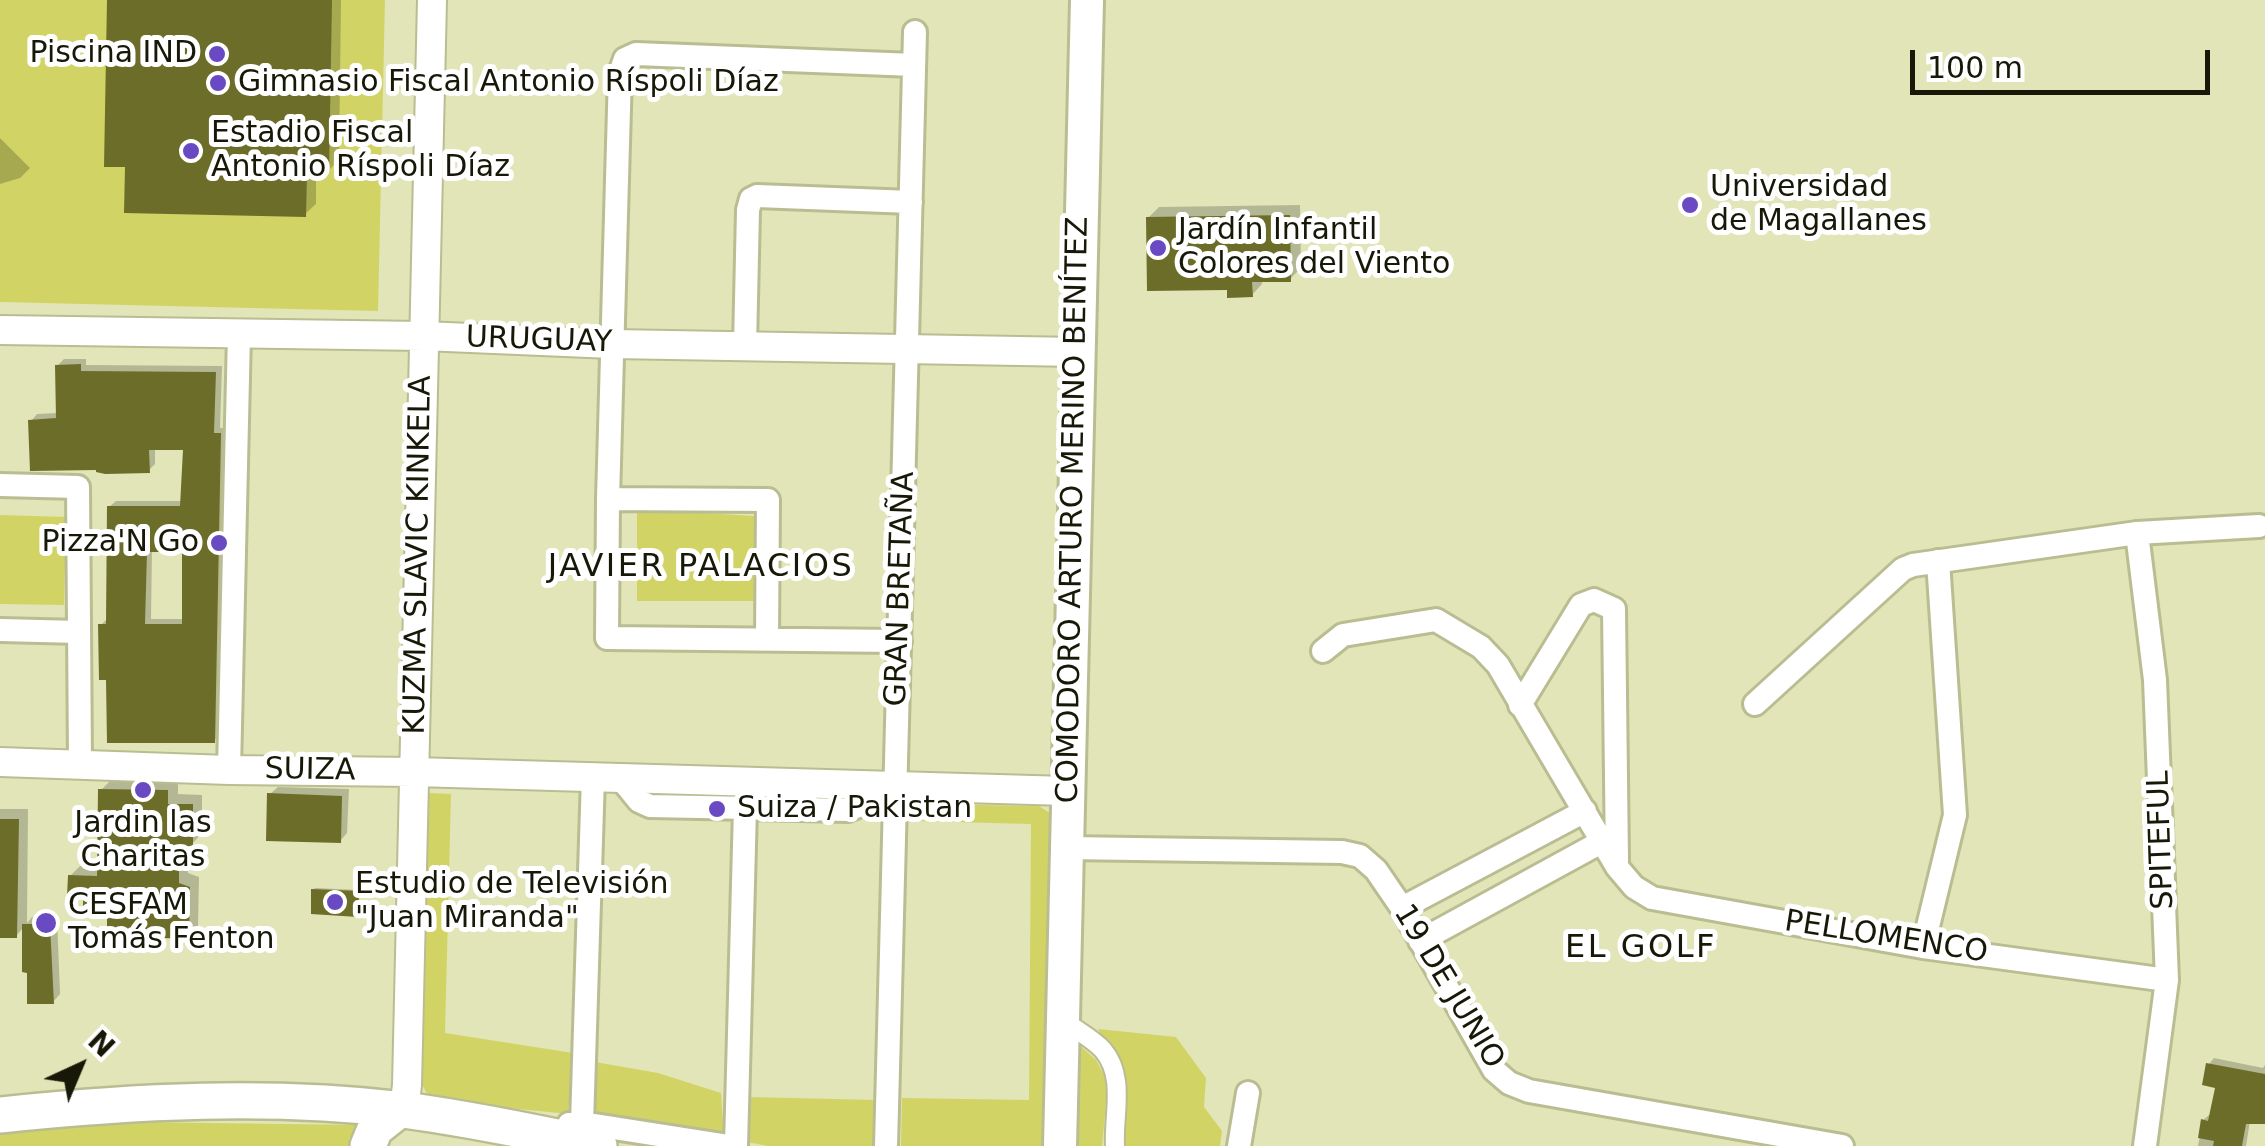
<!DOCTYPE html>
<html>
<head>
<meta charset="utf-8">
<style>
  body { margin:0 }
  #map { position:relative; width:2265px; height:1146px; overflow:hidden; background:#e2e5b8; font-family:"DejaVu Sans",sans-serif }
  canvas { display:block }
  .north { position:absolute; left:30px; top:1016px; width:100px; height:100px; -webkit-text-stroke:8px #fff; paint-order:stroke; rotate:44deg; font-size:28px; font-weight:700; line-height:40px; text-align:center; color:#171807 }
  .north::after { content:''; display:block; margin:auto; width:35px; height:45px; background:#171807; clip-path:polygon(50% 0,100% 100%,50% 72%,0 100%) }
  .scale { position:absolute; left:1910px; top:50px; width:300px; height:45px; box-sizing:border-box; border:5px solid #171807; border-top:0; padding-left:12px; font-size:30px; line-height:35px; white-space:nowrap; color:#171807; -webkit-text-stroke:8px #fff; paint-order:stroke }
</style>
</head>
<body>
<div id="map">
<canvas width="2265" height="1146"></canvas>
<div class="north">N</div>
<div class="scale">100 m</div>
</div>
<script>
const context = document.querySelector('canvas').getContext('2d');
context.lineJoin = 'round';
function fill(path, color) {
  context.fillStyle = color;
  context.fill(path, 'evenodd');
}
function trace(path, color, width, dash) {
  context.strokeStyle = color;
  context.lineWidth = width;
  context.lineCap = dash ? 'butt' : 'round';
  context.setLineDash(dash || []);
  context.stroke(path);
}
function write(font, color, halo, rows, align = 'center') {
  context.font = font + ' "DejaVu Sans",sans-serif';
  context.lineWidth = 10;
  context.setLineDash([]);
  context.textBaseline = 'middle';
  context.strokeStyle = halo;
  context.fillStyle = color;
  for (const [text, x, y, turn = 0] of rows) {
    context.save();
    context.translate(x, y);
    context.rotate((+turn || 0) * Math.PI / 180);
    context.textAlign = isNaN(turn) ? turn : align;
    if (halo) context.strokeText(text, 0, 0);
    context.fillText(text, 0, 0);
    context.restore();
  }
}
fill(new Path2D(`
  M0 0H385L378 311 0 302Z
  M637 509 755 516V601H637Z
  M0 515 66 517 64 605 0 604Z
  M429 793 451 794 445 1033 573 1053 568 1114 430 1100 419 1078Z
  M914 804 1039 806 1056 817 1050 1146H901L902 1098 1029 1100 1031 824 915 821Z
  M1098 1029 1176 1037 1206 1078 1204 1107 1222 1131 1220 1146H1123L1127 1087Z
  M1076 1042 1096 1060 1108 1082 1102 1146H1076Z
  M595 1062 658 1073 721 1093 724 1138 595 1119Z
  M750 1097 877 1100 876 1146H768L747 1142Z
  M132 1122 361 1125 349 1139V1146H0V1134Z`), '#d1d465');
fill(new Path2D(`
  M110 0H341L339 160 328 171H316V204L305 214 127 164Z
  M0 138 30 168 20 178 0 184Z
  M1300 205 1301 268 1290 279H1262V284L1252 295 1229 287 1148 218 1159 207Z
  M64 359H86V365L222 366 220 428H226L220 734 214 741 108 677 101 625 107 619 109 507 116 501H183L185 447 155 448V464L148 471 31 421 37 414 58 413 57 366ZM152 549H184V619H151Z
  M111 780 178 781V794L202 795V833L192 844H188V873L199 877 198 926 188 937 86 895 70 876 80 866H100L101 790Z
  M278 787 349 789 347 833 340 841 270 794Z
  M0 809H28L27 923 32 917H57L60 994 53 1002 24 927 16 936 0 935Z
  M315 888 360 890 358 912 357 914 313 890Z
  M2214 1058 2263 1068 2265 1065V1121H2250L2246 1146H2198L2203 1120 2209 1115 2212 1116 2218 1086 2209 1064Z`), '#0003');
fill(new Path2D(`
  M107 0H332L329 173H307L306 217 124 213 125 167H104Z
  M1290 215 1291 282H1252L1253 297 1227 298V290L1147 291 1146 217Z
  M81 364V371L216 372 214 433H221L215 743H107L106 680H99L98 624H106L107 506H180L183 450H149L150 473 105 474 96 472V470L30 471 28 420 56 418 55 365ZM147 552H182V624H145Z
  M98 789 168 790V804H193V846H179V883L190 887 189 939 107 936V907L83 906V897H67L68 875 97 876Z
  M267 793 342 796 341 843 266 841Z
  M0 819H19L17 938H0Z
  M311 889 359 891 358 917 311 914Z
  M22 924H50L54 1004H27V973L22 972Z
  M2206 1063 2265 1074V1124H2246L2242 1146H2213L2214 1141 2198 1138 2201 1119 2208 1121 2215 1088 2202 1085Z`), '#6b6d29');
const pedestrian = new Path2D(`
  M1064 1021C1076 1030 1093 1039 1103 1050 1126 1077 1113 1115 1115 1146`);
const minor = new Path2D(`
  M745 346 748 210 751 199 757 196 911 202
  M0 485 78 487 80 764
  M608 499 768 500 767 639
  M2137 533 2155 680 2167 980 2145 1146
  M0 630 79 632
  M900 641 607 638 608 499 620 73 625 59 636 54 914 65
  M1323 651 1343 635 1436 620 1481 647 1498 665 1617 867 1634 887 1652 898 1923 947 2167 980
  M1755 704 1903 569 1913 565 2137 533 2259 526
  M1520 705 1581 605 1594 600 1614 609 1617 861
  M229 770 239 334
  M621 779 639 801 650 806 848 810 858 806 878 785
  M1066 848 1342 852 1360 856 1376 870 1402 908 1494 1070 1509 1083 1529 1091 1842 1146
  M1402 908 1585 811
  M1420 941 1603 841
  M1923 947 1955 815 1938 561
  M582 1123 593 777
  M569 1124 582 1123 729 1146
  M736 1146 745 808
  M886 1146 915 32
  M1239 1146 1248 1093`);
const tertiary = new Path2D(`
  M0 330 423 336 612 344 1078 352
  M0 762 229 770 415 772 1067 791
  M404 1110 407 1085 432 0`);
const secondary = new Path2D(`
  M1060 1146 1087 0`);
const primary = new Path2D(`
  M0 1115C134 1101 269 1094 404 1110 470 1119 534 1132 599 1146
  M368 1146 375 1129 399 1110`);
trace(pedestrian, '#babd91', 22);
trace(minor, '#babd91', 28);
trace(tertiary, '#babd91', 32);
trace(secondary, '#babd91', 38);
trace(primary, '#babd91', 40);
trace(pedestrian, '#fff', 18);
trace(minor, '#fff', 22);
trace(tertiary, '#fff', 28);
trace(secondary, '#fff', 32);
trace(primary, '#fff', 35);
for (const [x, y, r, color] of [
  [217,54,10,"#694ac3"],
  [218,83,10,"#694ac3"],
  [191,151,10,"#694ac3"],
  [1690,205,10,"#694ac3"],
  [1158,248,10,"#694ac3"],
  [219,543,10,"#694ac3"],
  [143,790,10,"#694ac3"],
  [717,809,10,"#694ac3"],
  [335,902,10,"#694ac3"],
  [46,923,12,"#694ac3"]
]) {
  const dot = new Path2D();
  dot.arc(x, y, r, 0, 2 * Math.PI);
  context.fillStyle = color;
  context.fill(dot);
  trace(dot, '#fff', 4);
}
write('30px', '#171807', '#fff', [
  ["Piscina IND",197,54,"right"],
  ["Gimnasio Fiscal Antonio Ríspoli Díaz",238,83],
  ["Estadio Fiscal",211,134],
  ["Antonio Ríspoli Díaz",211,168],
  ["Universidad",1710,188],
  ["de Magallanes",1710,222],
  ["Jardín Infantil",1178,231],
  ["Colores del Viento",1178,265],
  ["Pizza'N Go",199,543,"right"],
  ["Suiza / Pakistan",737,809],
  ["Jardin las",143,824,"center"],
  ["Charitas",143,858,"center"],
  ["Estudio de Televisión",355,885],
  ["\"Juan Miranda\"",355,919],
  ["CESFAM",68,906],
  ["Tomás Fenton",68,940]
], 'left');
write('30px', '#171807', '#fff', [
  ["URUGUAY",539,341,2],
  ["COMODORO ARTURO MERINO BENÍTEZ",1074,510,-89],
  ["KUZMA SLAVIC KINKELA",419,555,-89],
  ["GRAN BRETAÑA",901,589,-88],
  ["SUIZA",310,771,1],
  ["SPITEFUL",2162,840,-92],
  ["PELLOMENCO",1886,938,9],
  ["19 DE JUNIO",1448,987,59]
]);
context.letterSpacing = '2.5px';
write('32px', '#171807', '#fff', [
  ["JAVIER PALACIOS",701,568],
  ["EL GOLF",1641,949]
]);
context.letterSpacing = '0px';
</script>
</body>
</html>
